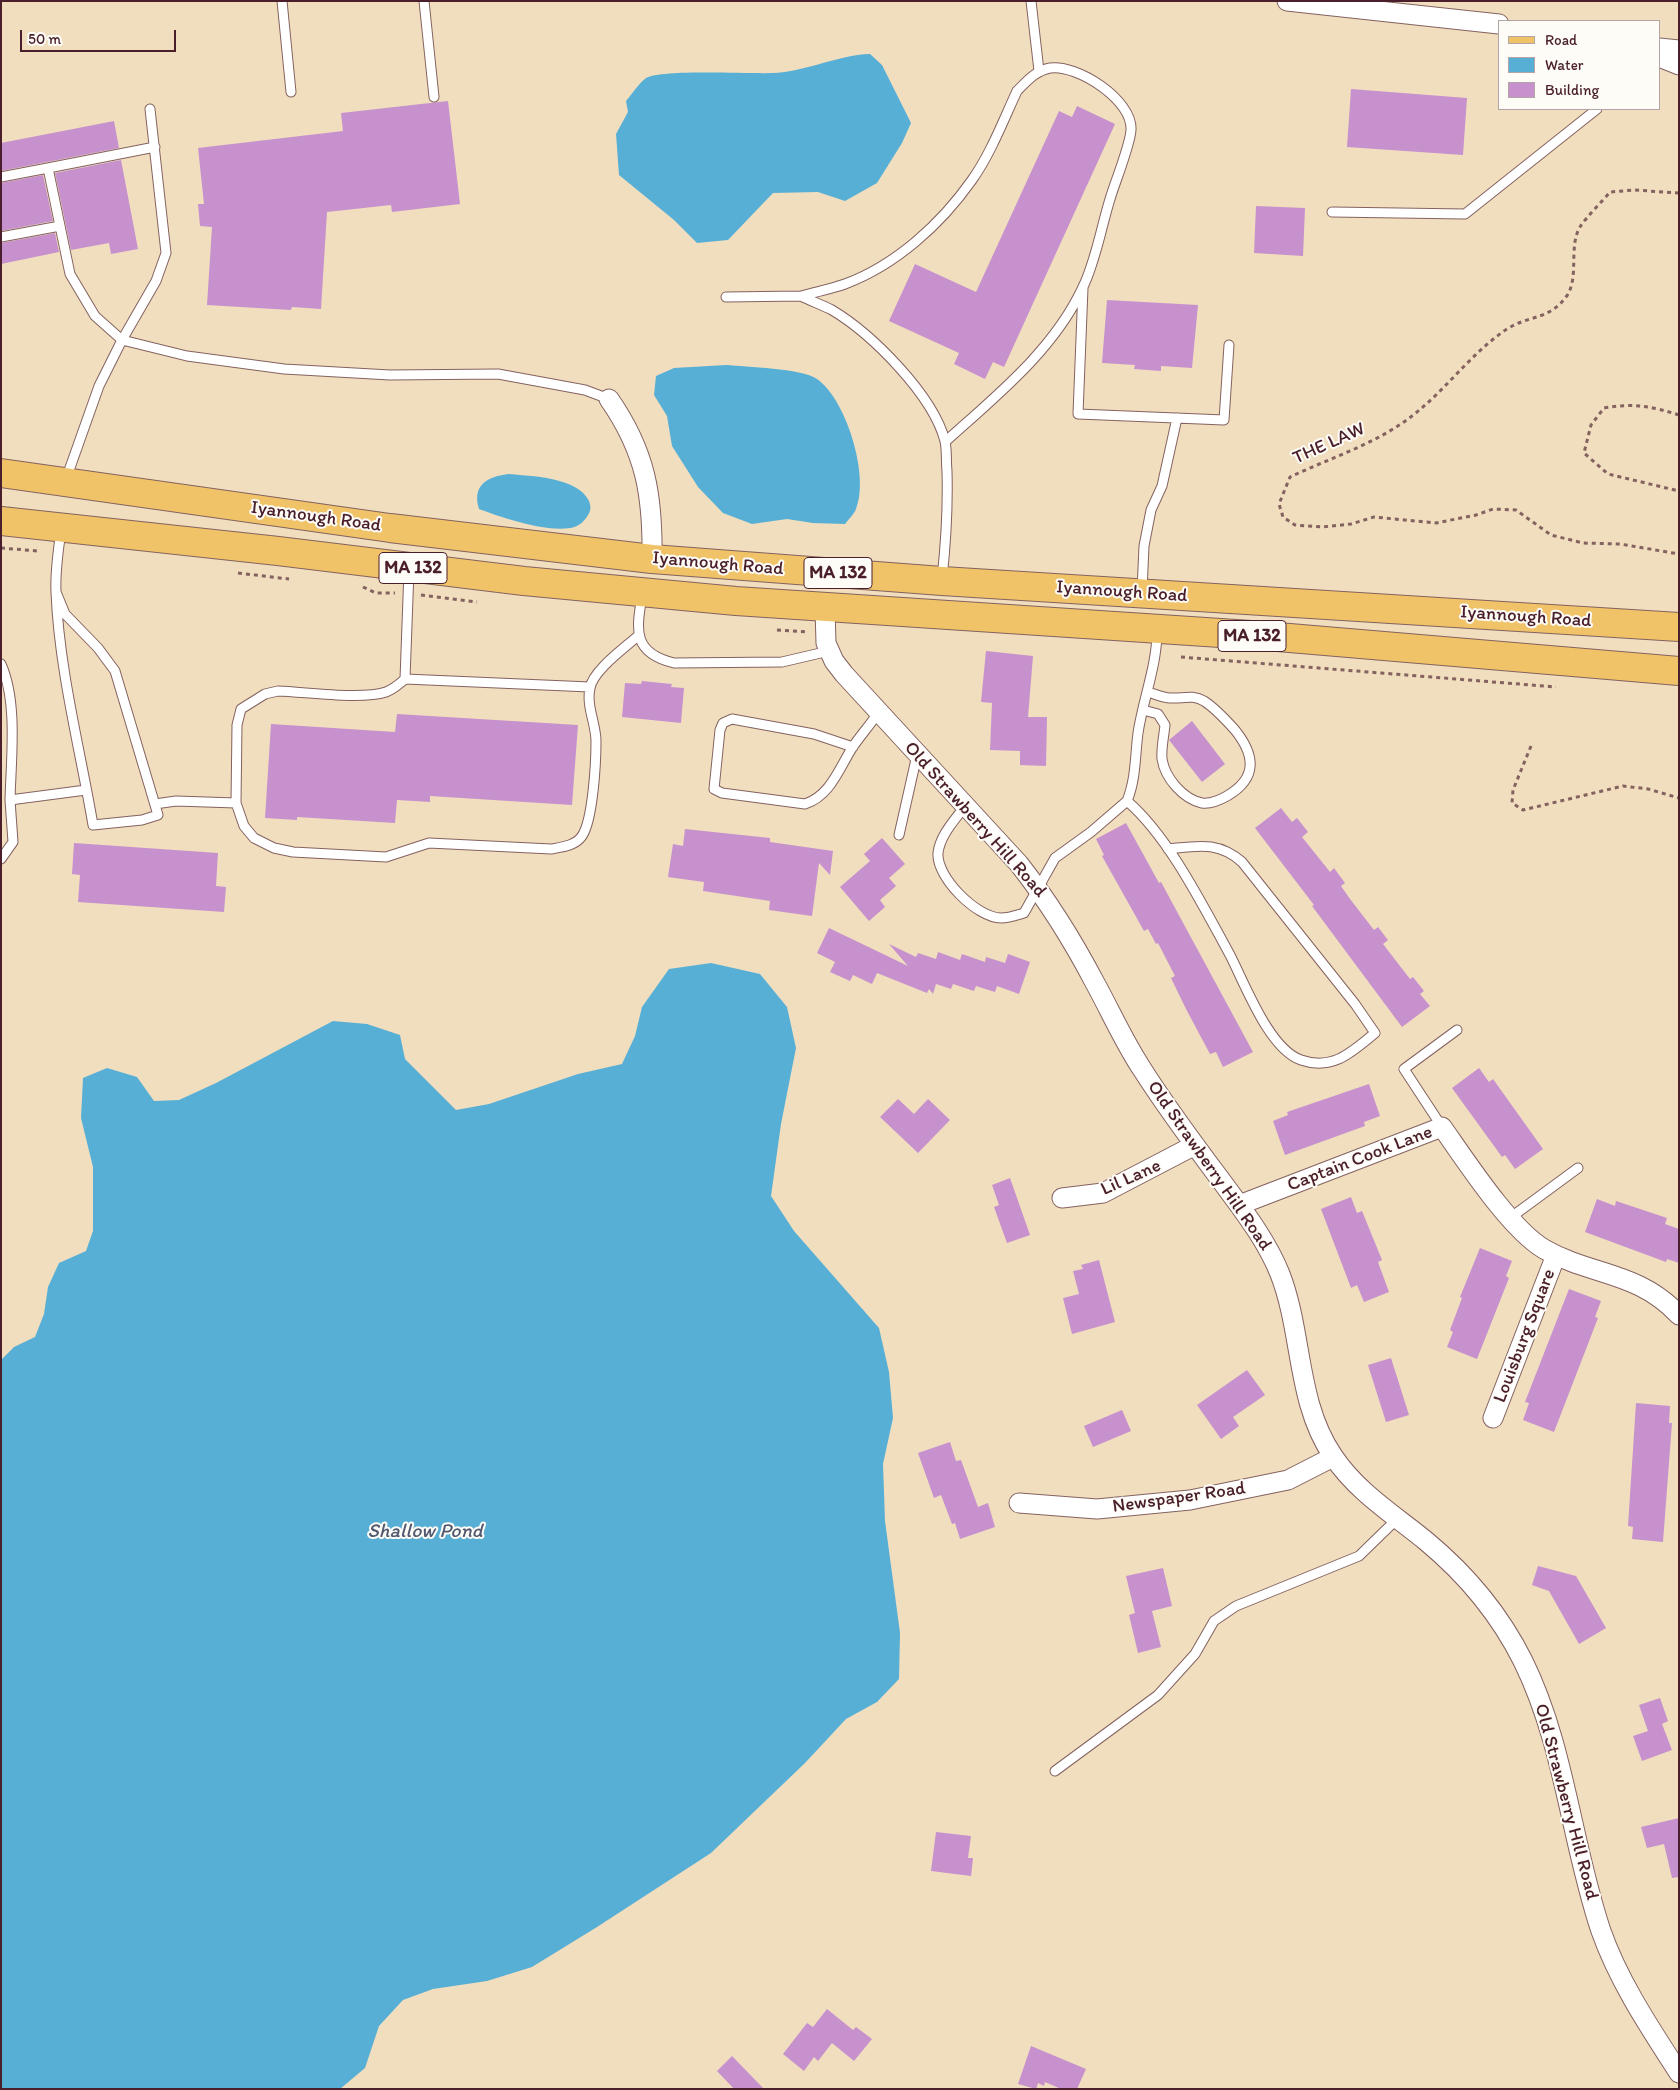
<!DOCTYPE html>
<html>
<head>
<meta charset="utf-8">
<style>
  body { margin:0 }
  #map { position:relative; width:1680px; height:2090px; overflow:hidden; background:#f0debf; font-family:Itim,sans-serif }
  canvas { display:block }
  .frame { position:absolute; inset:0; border:2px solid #4a1f2b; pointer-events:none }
  .legend { position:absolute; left:1498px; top:20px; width:162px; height:90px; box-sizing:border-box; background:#fdfcf7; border:1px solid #b5a4a5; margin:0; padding:6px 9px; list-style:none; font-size:15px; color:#4a1f2b }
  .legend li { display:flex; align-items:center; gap:10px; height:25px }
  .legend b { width:25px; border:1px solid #b5a4a5 }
  .scale { position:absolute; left:20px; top:30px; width:156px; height:22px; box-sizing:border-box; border:2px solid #4a1f2b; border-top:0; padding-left:6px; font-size:15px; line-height:18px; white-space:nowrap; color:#4a1f2b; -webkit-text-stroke:4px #fdfcf7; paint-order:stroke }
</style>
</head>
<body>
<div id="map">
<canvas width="1680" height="2090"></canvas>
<div class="frame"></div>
<ul class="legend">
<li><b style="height:6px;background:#f1c369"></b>Road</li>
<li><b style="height:14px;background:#58afd5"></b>Water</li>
<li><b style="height:14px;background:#c791cd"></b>Building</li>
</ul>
<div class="scale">50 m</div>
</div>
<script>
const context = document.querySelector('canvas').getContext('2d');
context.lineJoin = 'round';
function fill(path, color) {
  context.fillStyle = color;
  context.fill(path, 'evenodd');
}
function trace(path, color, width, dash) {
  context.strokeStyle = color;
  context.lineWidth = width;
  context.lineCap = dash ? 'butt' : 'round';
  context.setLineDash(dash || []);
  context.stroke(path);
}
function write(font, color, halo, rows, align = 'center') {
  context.font = font + ' Itim,sans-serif';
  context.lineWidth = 4;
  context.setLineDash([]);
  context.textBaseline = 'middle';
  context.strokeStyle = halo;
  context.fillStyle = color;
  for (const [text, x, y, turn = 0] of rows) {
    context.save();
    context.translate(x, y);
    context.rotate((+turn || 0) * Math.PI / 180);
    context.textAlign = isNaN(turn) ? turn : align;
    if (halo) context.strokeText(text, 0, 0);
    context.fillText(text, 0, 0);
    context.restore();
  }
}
fill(new Path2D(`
  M870 54 882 65 911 123 902 143 877 183 845 201 818 192 773 193 728 240 697 243 674 220 619 175 616 134 628 112 626 101C632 94 639 83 646 78 662 69 749 74 772 73 806 72 837 55 870 54Z
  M726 365C746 367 801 368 817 379 846 399 870 476 856 509 854 514 848 520 845 524L813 523 787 519 752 524 723 513 698 487 672 446 667 416 654 395 656 376 674 368Z
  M508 474C530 476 578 477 589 501 591 506 591 511 588 515 584 522 578 527 570 528 545 532 503 518 479 509 472 486 486 477 508 474Z
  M711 963 760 974 787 1007 796 1048 781 1124 771 1196 794 1231 879 1328 889 1372 893 1418 883 1464 885 1521 900 1633 899 1679 877 1702 846 1719 805 1763 711 1853 597 1927 532 1967 487 1981 433 1989 403 2000 379 2026 365 2068 340 2089H1V1360L14 1347 35 1337 44 1314 48 1287 59 1263 86 1251 93 1231V1167L81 1118 83 1078 107 1068 137 1077 154 1101 179 1100 216 1083 333 1021 367 1024 400 1035 405 1059 456 1110 489 1104 578 1074 622 1064 635 1036 642 1007 669 969Z`), '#58afd5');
fill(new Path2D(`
  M1351 89 1467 98 1463 155 1347 147Z
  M448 101 460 204 392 212 391 205 327 212 321 309 292 307 291 310 207 305 212 227 200 226 198 204H204L198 148 343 131 341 113Z
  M1077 106 1115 124 1004 367 993 362 985 379 954 364 959 353 889 321 915 264 976 292 1059 111 1072 117Z
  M114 121 119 148 1 171V143Z
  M121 160 138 249 111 254 109 243 71 250 55 173Z
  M43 175 53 221 1 231V183Z
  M1256 206 1305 208 1303 256 1254 253Z
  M55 233 59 252 1 264V243Z
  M1107 300 1198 305 1192 368 1161 366V371L1134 369 1135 365 1102 363Z
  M986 651 1033 656 1028 717H1047L1046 766 1020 765V751L990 750 992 703 981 702Z
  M642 681 672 684 671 687 684 688 681 723 622 717 625 683 641 684Z
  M397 714 578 725 572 805 430 796V802L397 800 395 823 297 817V820L265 818 271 724 395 732Z
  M1192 721 1225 764 1202 782 1169 740Z
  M1281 808 1292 822 1297 818 1308 832 1302 837 1330 872 1334 868 1345 883 1341 886 1350 899 1374 930 1378 927 1388 940 1383 944 1410 979 1413 977 1424 991 1420 994 1430 1006 1402 1027 1312 906 1314 905 1255 828Z
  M1126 823 1159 883 1161 882 1253 1052 1223 1067 1216 1052 1210 1054 1186 1009 1171 978 1175 976 1158 943 1156 944 1148 929 1144 931 1102 856 1104 855 1096 839Z
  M685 829 770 838V842L833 851 830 875 819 863 812 916 769 910 770 901 703 891 704 882 668 877 673 844 683 846Z
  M882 838 905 864 889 878 896 886 880 900 885 907 869 921 840 887 870 861 864 854Z
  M74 843 218 853 216 886 226 887 224 912 78 902 80 875 72 874Z
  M829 928 908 966 889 944 916 957 918 953 936 959 938 952 960 960 962 954 985 962 986 957 1005 963 1008 954 1030 962 1019 994 997 986 995 992 976 986 974 991 953 984 951 989 936 984 933 994 929 989 927 993 877 973 872 984 853 975 850 981 830 972 835 962 817 953Z
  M1479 1068 1489 1082 1493 1079 1543 1149 1515 1169 1505 1155 1502 1157 1452 1088Z
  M1369 1084 1380 1116 1364 1122 1365 1126 1285 1155 1273 1121 1288 1115 1287 1112Z
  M898 1099 914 1114 928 1099 950 1120 918 1153 880 1117Z
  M1010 1178 1030 1235 1007 1243 994 1207 999 1205 992 1185Z
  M1351 1197 1357 1213 1362 1211 1382 1260 1378 1262 1389 1292 1364 1302 1357 1285 1351 1288 1321 1209Z
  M1597 1199 1615 1206 1616 1201 1667 1218 1665 1224 1679 1229V1263L1667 1259 1666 1262 1585 1232Z
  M1480 1248 1512 1261 1506 1276 1509 1278 1477 1359 1447 1347 1453 1332 1450 1330 1462 1298 1460 1297Z
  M1099 1260 1115 1322 1072 1334 1063 1298 1079 1294 1073 1271 1083 1269 1081 1265Z
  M1569 1289 1601 1301 1595 1317 1598 1318 1554 1432 1523 1420 1529 1403 1525 1402Z
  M1391 1358 1409 1415 1386 1422 1368 1365Z
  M1247 1370 1265 1395 1233 1417 1239 1426 1221 1439 1197 1405Z
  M1636 1403 1670 1406 1669 1423H1672L1663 1542 1632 1539 1633 1527 1628 1526Z
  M1122 1410 1131 1431 1093 1447 1084 1426Z
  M950 1442 956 1461 961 1460 978 1507 988 1503 995 1527 960 1539 955 1523 952 1524 941 1495 934 1498 918 1453Z
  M1538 1566 1576 1576 1606 1628 1579 1644 1549 1591 1532 1585Z
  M1163 1568 1172 1606 1152 1611 1161 1647 1138 1653 1129 1615 1135 1613 1126 1576Z
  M1660 1698 1668 1721 1662 1724 1672 1750 1642 1761 1633 1736 1648 1731 1639 1705Z
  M1679 1818V1877L1672 1878 1664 1844 1647 1848 1641 1827Z
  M936 1832 971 1836 968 1858H973L971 1876 931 1871Z
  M827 2009 853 2030 856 2027 872 2039 854 2061 832 2043 818 2061 814 2057 804 2071 783 2054 807 2023 813 2027Z
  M1031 2046 1086 2069 1077 2089H1061L1045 2082 1044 2086 1038 2083 1036 2089 1018 2084Z
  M732 2056 764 2089H734L717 2071Z`), '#c791cd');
const service = new Path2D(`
  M282 1 291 92
  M424 1 434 97
  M1031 1 1039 71
  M155 147 48 168 70 274 95 316 122 340 187 356 284 369 390 375 498 374 585 390 609 399
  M1 177 48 168
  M1332 212 1465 214 1597 109
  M1 237 60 226
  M1083 288 1078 414 1224 420 1229 345
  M726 297 801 296
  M66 479 99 386 122 340 156 281 166 253 150 109
  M942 578C946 542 948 508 947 471 946 462 947 450 945 441 933 395 872 334 832 310 822 305 811 301 801 296 815 292 831 289 845 284 896 265 941 224 972 180 991 153 1003 121 1017 91 1027 81 1035 71 1050 68 1077 64 1133 100 1131 130 1130 146 1115 182 1110 199 1101 228 1096 260 1083 287 1054 350 996 396 945 442
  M1142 591 1144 546 1151 510 1162 486 1177 418
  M56 592 65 614 98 648 115 671 158 815 142 820 93 825C80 749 59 669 56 592 55 571 58 551 61 531
  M642 596C636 631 633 653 674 663L782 662 829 651
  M1157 631C1157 666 1143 699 1138 733 1135 756 1136 779 1127 801 1169 837 1203 906 1230 955 1245 984 1269 1049 1301 1060 1333 1071 1352 1052 1375 1033L1355 1004 1242 862C1218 841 1198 846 1168 849
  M1 664C18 702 11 759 10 800
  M405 679 590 687
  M1143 710 1158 714 1165 725C1164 736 1161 748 1162 759 1165 778 1183 799 1202 803 1211 804 1220 800 1227 796 1258 778 1255 755 1235 730 1226 720 1215 708 1204 701 1192 694 1182 699 1170 698 1163 698 1155 694 1148 692
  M853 747 814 734 732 719 723 723 720 730 714 789 722 793 805 804C830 796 839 769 852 748 860 736 870 725 878 713
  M236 803 244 826 254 838 274 848 293 852 386 857 429 843 551 849C562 847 575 846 582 836 593 820 596 762 596 741 596 724 586 706 590 688 593 670 626 647 639 635
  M155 804 176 801 236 803 237 725 241 709 265 694 278 691C307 692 361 700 386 692 394 689 399 684 405 679L409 570
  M965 806C955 820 940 835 938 853 936 877 977 918 1001 918 1009 918 1017 915 1024 913L1055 858 1091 832 1127 801
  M899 835 917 755
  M1 859 13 842 10 800 86 790
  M1442 1127 1404 1069 1457 1030
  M1510 1218 1578 1168
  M1055 1771 1158 1695 1195 1654 1214 1621 1236 1606 1359 1556 1397 1519`);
const minor = new Path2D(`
  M1287 1 1499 24
  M1659 48 1679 50
  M1659 57 1679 65
  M609 399C646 452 653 496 652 559
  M825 609 826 643 834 661 844 674 1019 864C1048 901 1073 941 1095 983 1111 1012 1124 1042 1142 1069 1166 1107 1193 1143 1220 1179 1242 1209 1266 1239 1280 1274 1303 1333 1296 1402 1333 1456 1357 1492 1393 1514 1426 1541 1467 1575 1499 1613 1523 1661 1565 1746 1571 1842 1601 1931 1619 1982 1650 2028 1679 2073
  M1062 1198 1103 1193 1195 1145
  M1239 1205 1442 1127C1466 1161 1510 1229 1544 1249 1591 1276 1638 1271 1679 1315
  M1493 1418 1556 1255
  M1019 1503 1097 1509 1190 1500 1288 1480 1333 1457`);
const primary = new Path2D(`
  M1 473 390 528 652 559 942 581 1679 627
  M1 521 278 551 524 581 736 601 1266 636 1679 671`);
trace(service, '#84625f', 11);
trace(minor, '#84625f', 21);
trace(primary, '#84625f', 30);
trace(new Path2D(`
  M1679 193 1634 190 1610 192C1601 203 1587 216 1580 227 1568 247 1580 278 1566 297 1549 320 1529 315 1507 329 1471 353 1446 390 1412 416 1376 444 1330 458 1290 477L1279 504 1283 517 1295 525 1322 527 1351 524 1374 517 1436 523 1476 515 1493 509 1516 510 1551 535 1583 543 1620 544 1679 554
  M1679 415C1651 406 1633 403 1604 408L1591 425 1584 453 1608 474 1679 491
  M1 548 38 551
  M238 573 289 579
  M363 587 376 593H395
  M421 595 477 602
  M777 630 808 632
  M1181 657 1556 687
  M1531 746 1513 790 1512 803 1523 810 1623 786 1648 789 1679 798`), '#84625f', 3, [4, 4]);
trace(service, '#fff', 9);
trace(minor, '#fff', 19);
trace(primary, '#f1c369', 28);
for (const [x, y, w] of [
  [413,568,68],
  [838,573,68],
  [1252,636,68]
]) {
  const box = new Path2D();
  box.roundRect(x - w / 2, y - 15.5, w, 31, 4);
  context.fillStyle = '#fdfcf7';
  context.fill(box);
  trace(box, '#4a1f2b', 1);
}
write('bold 18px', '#4a1f2b', null, [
  ["MA 132",413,568],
  ["MA 132",838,573],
  ["MA 132",1252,636]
]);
write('19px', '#4a1f2b', '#fdfcf7', [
  ["THE LAW",1329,444,-24],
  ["Iyannough Road",316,517,8],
  ["Iyannough Road",718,564,5],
  ["Iyannough Road",1122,592,4],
  ["Iyannough Road",1526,617,4],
  ["Old Strawberry Hill Road",975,820,48],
  ["Captain Cook Lane",1360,1159,-21],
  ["Old Strawberry Hill Road",1209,1166,55],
  ["Lil Lane",1131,1178,-24],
  ["Louisburg Square",1525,1336,-69],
  ["Newspaper Road",1179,1498,-8],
  ["Old Strawberry Hill Road",1566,1802,75]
]);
write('italic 20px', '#50596f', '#fdfcf7', [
  ["Shallow Pond",425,1532]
]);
</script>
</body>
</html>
